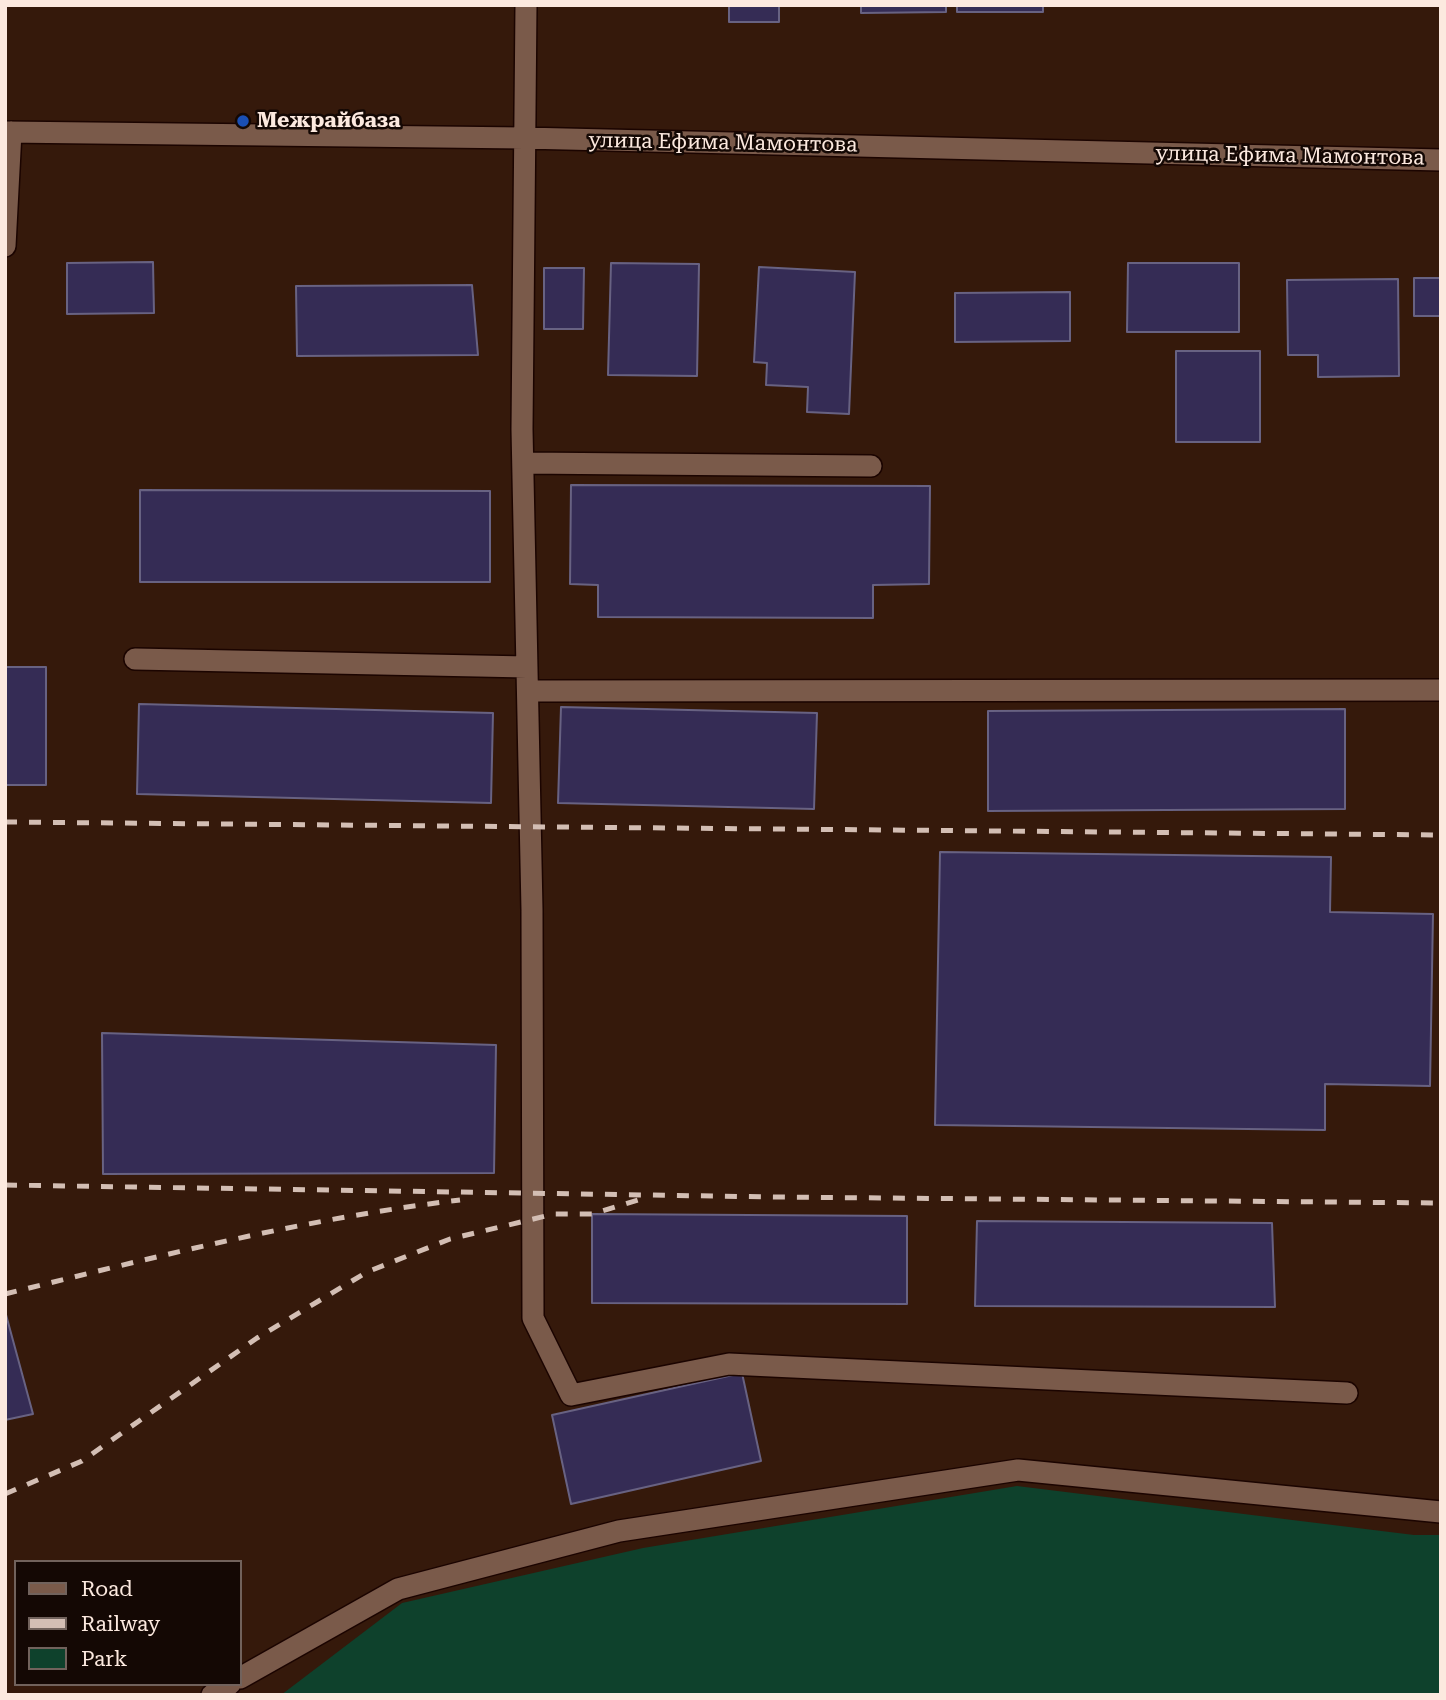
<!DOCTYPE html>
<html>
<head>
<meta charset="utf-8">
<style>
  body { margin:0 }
  #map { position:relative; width:1446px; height:1700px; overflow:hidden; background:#35190b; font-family:"Roboto Serif",serif }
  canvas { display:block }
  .frame { position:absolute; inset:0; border:7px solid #fce9df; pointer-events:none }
  .legend { position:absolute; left:14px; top:1560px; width:228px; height:126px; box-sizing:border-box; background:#140804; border:2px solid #71625c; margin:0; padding:9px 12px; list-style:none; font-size:21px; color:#fce9df }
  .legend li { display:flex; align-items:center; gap:14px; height:35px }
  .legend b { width:35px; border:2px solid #71625c }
</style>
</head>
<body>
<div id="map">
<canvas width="1446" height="1700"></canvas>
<div class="frame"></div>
<ul class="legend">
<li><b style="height:9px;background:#7a5a4a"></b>Road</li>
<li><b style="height:9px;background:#d3beb4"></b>Railway</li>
<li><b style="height:19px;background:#0e412c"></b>Park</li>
</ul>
</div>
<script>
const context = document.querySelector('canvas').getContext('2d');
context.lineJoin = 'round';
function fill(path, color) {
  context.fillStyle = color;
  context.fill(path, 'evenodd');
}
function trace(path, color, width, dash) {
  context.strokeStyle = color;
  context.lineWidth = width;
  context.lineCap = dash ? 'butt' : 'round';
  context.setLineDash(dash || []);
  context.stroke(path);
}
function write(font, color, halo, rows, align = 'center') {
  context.font = font + ' "Roboto Serif",serif';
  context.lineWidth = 5;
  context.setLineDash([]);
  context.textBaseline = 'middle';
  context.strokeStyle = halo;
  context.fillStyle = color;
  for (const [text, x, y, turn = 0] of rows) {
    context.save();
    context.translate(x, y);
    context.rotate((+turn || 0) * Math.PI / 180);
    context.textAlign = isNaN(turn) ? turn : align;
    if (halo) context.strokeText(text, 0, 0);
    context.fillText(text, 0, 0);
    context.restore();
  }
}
fill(new Path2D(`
  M1017 1486 1414 1535H1441V1695H281L402 1603 643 1548Z`), '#0e412c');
const building = new Path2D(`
  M729 5H779V22H729Z
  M861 5H946V12L861 13Z
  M957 5H1043V12H957Z
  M153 262 154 313 67 314V263Z
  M611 263 699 264 697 376 608 375Z
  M1128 263H1239V332H1127Z
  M759 267 855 272 849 414 807 412 808 387 766 385 767 363 754 362Z
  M544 268H584L583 329H544Z
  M1414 278H1441V316H1414Z
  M1398 279 1399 376 1318 377V355H1288L1287 280Z
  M472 285 478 355 297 356 296 286Z
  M1070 292V341L955 342V293Z
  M1176 351H1260V442H1176Z
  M571 485 930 486 929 584 873 585V618L598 617V585L570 584Z
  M140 490 490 491V582H140Z
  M5 667H46V785H5Z
  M139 704 493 713 491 803 137 794Z
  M561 707 817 713 814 809 558 803Z
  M1345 709V809L988 811V711Z
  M940 852 1331 857 1330 912 1433 914 1430 1086 1325 1084V1130L935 1125Z
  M102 1033 496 1045 494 1173 103 1174Z
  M592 1214 907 1216V1304L592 1303Z
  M977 1221 1272 1223 1275 1307 975 1306Z
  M5 1311 33 1414 5 1420Z
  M742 1373 761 1461 571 1504 552 1415Z`);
fill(building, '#352c55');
trace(building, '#686282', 2);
const minor = new Path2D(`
  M526 5 522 429 532 910 533 1318 571 1395 729 1364 1347 1393
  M5 132 524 138 1441 160
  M5 246 11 132
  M523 463 871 466
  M135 659 527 667
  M528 691 1441 690
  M240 1678 398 1589 619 1531 1018 1470 1441 1512
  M212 1695 230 1684`);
trace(minor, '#1b0400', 24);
trace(minor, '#7a5a4a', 21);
trace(new Path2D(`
  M5 822 1441 835
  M5 1185 773 1197 1441 1203
  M5 1294C155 1257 307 1218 460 1200
  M5 1494 82 1461 257 1338 367 1272 450 1239 554 1214H592L641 1199`), '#d3beb4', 5, [12, 12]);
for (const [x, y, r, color] of [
  [243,121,7,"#1a4fb4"]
]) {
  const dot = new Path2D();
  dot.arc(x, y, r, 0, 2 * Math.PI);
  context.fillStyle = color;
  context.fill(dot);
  trace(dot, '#140804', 2.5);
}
write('bold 21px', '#fce9df', '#140804', [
  ["Межрайбаза",257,121]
], 'left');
write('21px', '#fce9df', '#140804', [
  ["улица Ефима Мамонтова",723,143,1],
  ["улица Ефима Мамонтова",1290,156,1]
]);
</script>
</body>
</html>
